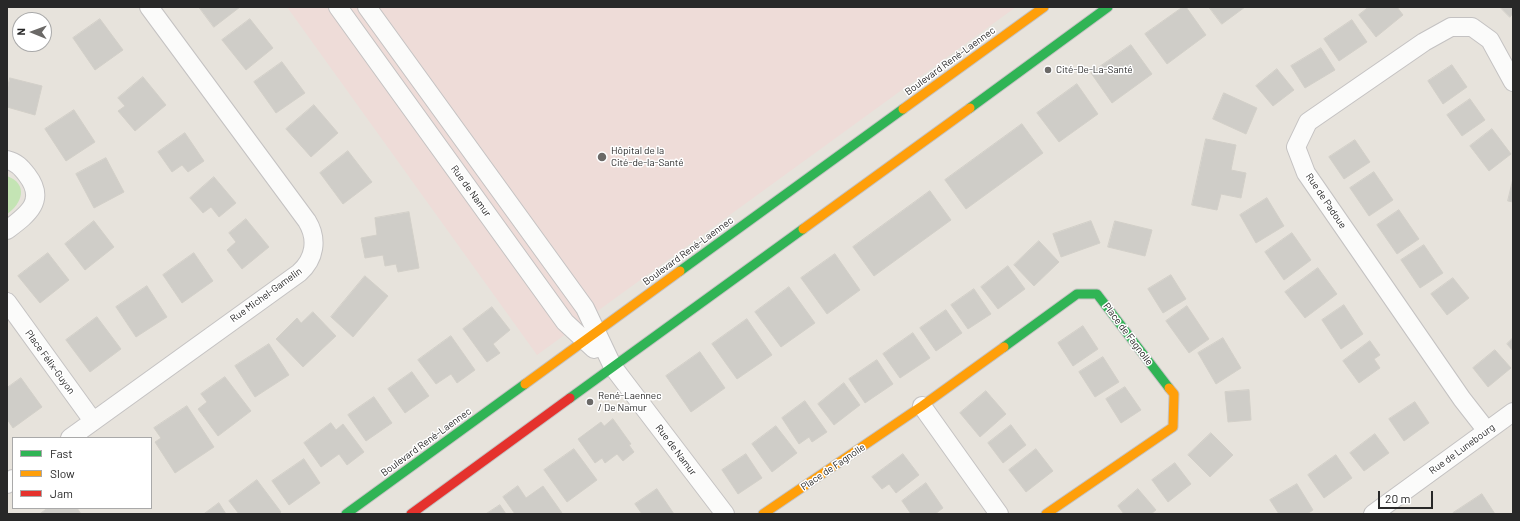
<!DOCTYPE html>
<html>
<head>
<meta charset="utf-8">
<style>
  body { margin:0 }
  #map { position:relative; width:1520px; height:521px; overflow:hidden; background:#e7e3dc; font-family:Barlow,sans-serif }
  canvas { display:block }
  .frame { position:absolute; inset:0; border:8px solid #282828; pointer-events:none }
  .legend { position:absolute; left:12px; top:437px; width:140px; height:72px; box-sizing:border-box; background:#fff; border:1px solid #a9a9a9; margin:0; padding:5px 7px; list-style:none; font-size:12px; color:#282828 }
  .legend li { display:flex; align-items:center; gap:8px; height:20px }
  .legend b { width:20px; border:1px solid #a9a9a9 }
  .north { position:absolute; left:12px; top:12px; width:40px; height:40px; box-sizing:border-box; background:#fff; border:1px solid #a9a9a9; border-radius:50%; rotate:271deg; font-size:11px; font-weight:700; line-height:16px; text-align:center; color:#282828 }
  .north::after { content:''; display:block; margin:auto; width:14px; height:18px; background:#6b6967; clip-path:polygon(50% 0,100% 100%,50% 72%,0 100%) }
  .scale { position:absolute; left:1378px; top:491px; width:55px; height:18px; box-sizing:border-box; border:2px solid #282828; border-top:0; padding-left:5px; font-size:12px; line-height:14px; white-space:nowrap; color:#282828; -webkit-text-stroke:3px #fff; paint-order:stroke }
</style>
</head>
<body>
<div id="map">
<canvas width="1520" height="521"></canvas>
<div class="frame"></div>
<ul class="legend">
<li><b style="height:5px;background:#30b455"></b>Fast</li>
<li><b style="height:5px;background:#ff9f0a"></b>Slow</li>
<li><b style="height:5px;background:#e5322d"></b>Jam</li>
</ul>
<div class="north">N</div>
<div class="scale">20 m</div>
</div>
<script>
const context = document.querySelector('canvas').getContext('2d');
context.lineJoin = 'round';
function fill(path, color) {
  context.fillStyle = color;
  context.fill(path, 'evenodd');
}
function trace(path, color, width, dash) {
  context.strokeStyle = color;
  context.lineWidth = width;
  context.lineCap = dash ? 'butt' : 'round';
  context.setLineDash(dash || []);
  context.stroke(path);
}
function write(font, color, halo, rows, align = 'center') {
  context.font = font + ' Barlow,sans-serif';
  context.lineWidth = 3;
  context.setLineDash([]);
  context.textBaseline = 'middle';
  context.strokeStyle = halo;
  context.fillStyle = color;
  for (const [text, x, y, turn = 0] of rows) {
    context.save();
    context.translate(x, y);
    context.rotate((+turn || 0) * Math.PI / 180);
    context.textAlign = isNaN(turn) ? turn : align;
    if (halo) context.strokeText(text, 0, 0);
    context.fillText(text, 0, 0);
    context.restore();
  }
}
fill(new Path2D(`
  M287 7H1016L537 355Z`), '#eedcd8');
fill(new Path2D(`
  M7 176C29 184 22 204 7 214Z`), '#c4e4b4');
const building = new Path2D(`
  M199 7H240L214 27Z
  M1183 7H1186L1206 35 1167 64 1145 34Z
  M1209 7H1245L1222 24Z
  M1369 7H1397L1403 15 1376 37 1359 15Z
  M1500 7H1513V13L1510 17Z
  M100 19 123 50 95 70 73 38Z
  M250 19 273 48 246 70 222 40Z
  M1352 20 1367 42 1339 61 1324 39Z
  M1131 45 1152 74 1112 103 1091 73Z
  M1321 48 1335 70 1305 88 1291 66Z
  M282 62 305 93 276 113 254 82Z
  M1452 65 1467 87 1443 104 1428 81Z
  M1277 69 1294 90 1273 106 1256 86Z
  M143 77 166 105 135 131 118 111 125 106 118 98Z
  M10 78 42 86 35 115 7 107V91Z
  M1077 84 1098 114 1059 142 1037 113Z
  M1224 93 1257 108 1246 134 1213 119Z
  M1470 99 1485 120 1462 136 1447 115Z
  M314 105 338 133 311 157 286 129Z
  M74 110 95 142 66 161 45 129Z
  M1022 124 1043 153 966 209 945 180Z
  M1492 129 1511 154 1489 171 1470 146Z
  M185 133 204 161 188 172 182 165 172 172 158 152Z
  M1206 139 1236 145 1231 170 1246 173 1241 198 1221 194 1217 210 1192 205Z
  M1355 140 1370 162 1344 179 1329 157Z
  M348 151 372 182 343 204 320 173Z
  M106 158 124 192 94 208 76 174Z
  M1374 172 1393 200 1369 216 1350 188Z
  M214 177 236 203 219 217 211 207 203 213 190 198Z
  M1513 179V202L1508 201Z
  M930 191 951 220 874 276 853 247Z
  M1267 198 1284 226 1256 243 1240 215Z
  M1399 210 1419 239 1397 254 1377 225Z
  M409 212 419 268 398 272 396 264 385 266 383 255 365 258 361 238 377 235 375 218Z
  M246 219 269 247 242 269 227 250 236 242 229 233Z
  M94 221 114 247 85 270 65 244Z
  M1091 221 1100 243 1061 257 1053 234Z
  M1115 221 1152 230 1145 256 1108 247Z
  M1292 233 1311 260 1284 280 1265 252Z
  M1039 241 1059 262 1034 286 1014 265Z
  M1424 245 1443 273 1420 288 1401 260Z
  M48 253 69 280 40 303 18 276Z
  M194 253 213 281 182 303 163 275Z
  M835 254 860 290 827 314 801 278Z
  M1008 266 1025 289 998 309 981 287Z
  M1318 268 1337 294 1305 318 1285 292Z
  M1171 275 1186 299 1163 313 1148 289Z
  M365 276 388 296 353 337 331 317Z
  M1453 278 1469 298 1447 315 1431 294Z
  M147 286 167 317 136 337 116 307Z
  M789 287 815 323 781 347 755 312Z
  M974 289 991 314 968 329 951 305Z
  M1344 305 1363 334 1341 349 1322 320Z
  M1187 306 1209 339 1189 353 1166 321Z
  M492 307 510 330 493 344 500 353 487 362 463 329Z
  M946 310 962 333 936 351 920 328Z
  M313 312 336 336 303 367 276 339 297 318 301 323Z
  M97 317 121 349 90 372 66 340Z
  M747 319 772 355 737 379 712 344Z
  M1083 326 1098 349 1073 366 1058 343Z
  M913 333 930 358 900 378 883 354Z
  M451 336 475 370 457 383 451 374 436 384 418 360Z
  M1223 338 1241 368 1216 384 1198 353Z
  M1513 338V351L1507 344Z
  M1370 341 1380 355 1374 359 1380 368 1359 383 1343 361Z
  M269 344 289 375 255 397 235 366Z
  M1495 350 1511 368 1488 387 1473 368Z
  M700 352 725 388 691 412 666 376Z
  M1103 357 1119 382 1095 397 1079 372Z
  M877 360 893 384 865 403 849 379Z
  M412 372 429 396 405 413 388 389Z
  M225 377 251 411 218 436 198 409 207 402 201 394Z
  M21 378 42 407 13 428 7 419V388Z
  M844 383 860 405 834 425 818 404Z
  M1125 387 1141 410 1121 423 1106 399Z
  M1249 390 1251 420 1228 422 1225 392Z
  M986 391 1006 414 980 437 960 413Z
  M374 397 392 423 366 441 348 415Z
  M805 401 827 432 812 442 809 437 799 444 782 418Z
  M1415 402 1429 423 1404 441 1389 419Z
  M187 406 214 447 175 473 155 442 161 438 154 428Z
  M613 419 631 444 629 445 634 452 623 461 617 454 605 463 602 458 595 463 578 439 601 422 604 426Z
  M331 423 336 430 343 424 364 452 347 465 339 454 321 467 304 443Z
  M1011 425 1026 445 1003 463 988 443Z
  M776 426 797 453 772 472 752 444Z
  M1211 433 1233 455 1210 477 1188 455Z
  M1375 434 1389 453 1364 471 1350 453Z
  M574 449 597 480 567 502 544 470Z
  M1036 449 1053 471 1026 492 1009 470Z
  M746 454 762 478 738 494 722 470Z
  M903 454 919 475 896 493 889 484 882 489 872 477Z
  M1336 455 1352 478 1324 498 1308 475Z
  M304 459 320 483 289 505 272 481Z
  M1175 463 1191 484 1168 502 1152 480Z
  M257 480 281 512 279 514H239L229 501Z
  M926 483 943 508 935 514H911L902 501Z
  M1297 484 1313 510 1307 514H1279L1270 500Z
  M518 486 526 498 543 486 562 513 515 514 503 497Z
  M657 489 674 514H642L635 504Z
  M1138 489 1156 510 1151 514H1124L1118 506Z
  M1482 494 1495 514H1453V513Z
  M219 503 226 514H204Z
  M500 505 506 514H486Z
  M48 508H77L81 514H40Z`);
fill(building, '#cfcdc8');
trace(building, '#d2cfc8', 1);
const street = new Path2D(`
  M338 7 565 322 594 349
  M367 7 585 308 613 367 725 514
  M7 160C16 162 21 167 27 175 47 201 27 215 7 230
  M7 302 93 421
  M922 406 999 514
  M1487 431 1462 399 1306 173 1296 147 1308 122 1424 42 1451 27H1472L1490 40 1513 82
  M70 438 299 273C315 259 318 239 307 221L149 7
  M7 484 13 479
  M1373 514 1513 412`);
const fast = new Path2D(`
  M970 108 1108 7
  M680 271 903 109
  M1004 347 1077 294H1097L1169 388
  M570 398 803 229
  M346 514 525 384`);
const slow = new Path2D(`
  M903 109 1044 7
  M803 229 970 108
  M525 384 680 271
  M763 514 922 406 1004 347
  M1046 514 1173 427 1174 394 1169 388`);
const jam = new Path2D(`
  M411 514 570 398`);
trace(street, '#c4c2c2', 20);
trace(fast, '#c4c2c2', 11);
trace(slow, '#c4c2c2', 11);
trace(jam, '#c4c2c2', 11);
trace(street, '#fbfbfa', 18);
trace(fast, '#30b455', 9);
trace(slow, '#ff9f0a', 9);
trace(jam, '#e5322d', 9);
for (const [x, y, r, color] of [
  [1048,70,4,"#6b6967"],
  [602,157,5,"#6b6967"],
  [590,402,4,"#6b6967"]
]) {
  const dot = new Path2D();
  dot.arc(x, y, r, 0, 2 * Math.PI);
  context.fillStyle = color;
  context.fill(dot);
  trace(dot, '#fff', 1.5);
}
write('10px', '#282828', '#fff', [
  ["Boulevard René-Laennec",950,61,-36],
  ["Rue de Namur",471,191,54],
  ["Rue de Padoue",1326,201,56],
  ["Boulevard René-Laennec",688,251,-36],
  ["Rue Michel-Gamelin",266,295,-36],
  ["Place de Fagnolle",1128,334,53],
  ["Place Félix-Guyon",50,362,54],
  ["Boulevard René-Laennec",426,442,-36],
  ["Rue de Lunebourg",1462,449,-36],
  ["Rue de Namur",676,450,53],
  ["Place de Fagnolle",833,467,-34]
]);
write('10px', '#282828', '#fff', [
  ["Cité-De-La-Santé",1056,70],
  ["Hôpital de la",611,151],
  ["Cité-de-la-Santé",611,163],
  ["René-Laennec",598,396],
  ["/ De Namur",598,408]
], 'left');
</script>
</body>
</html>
